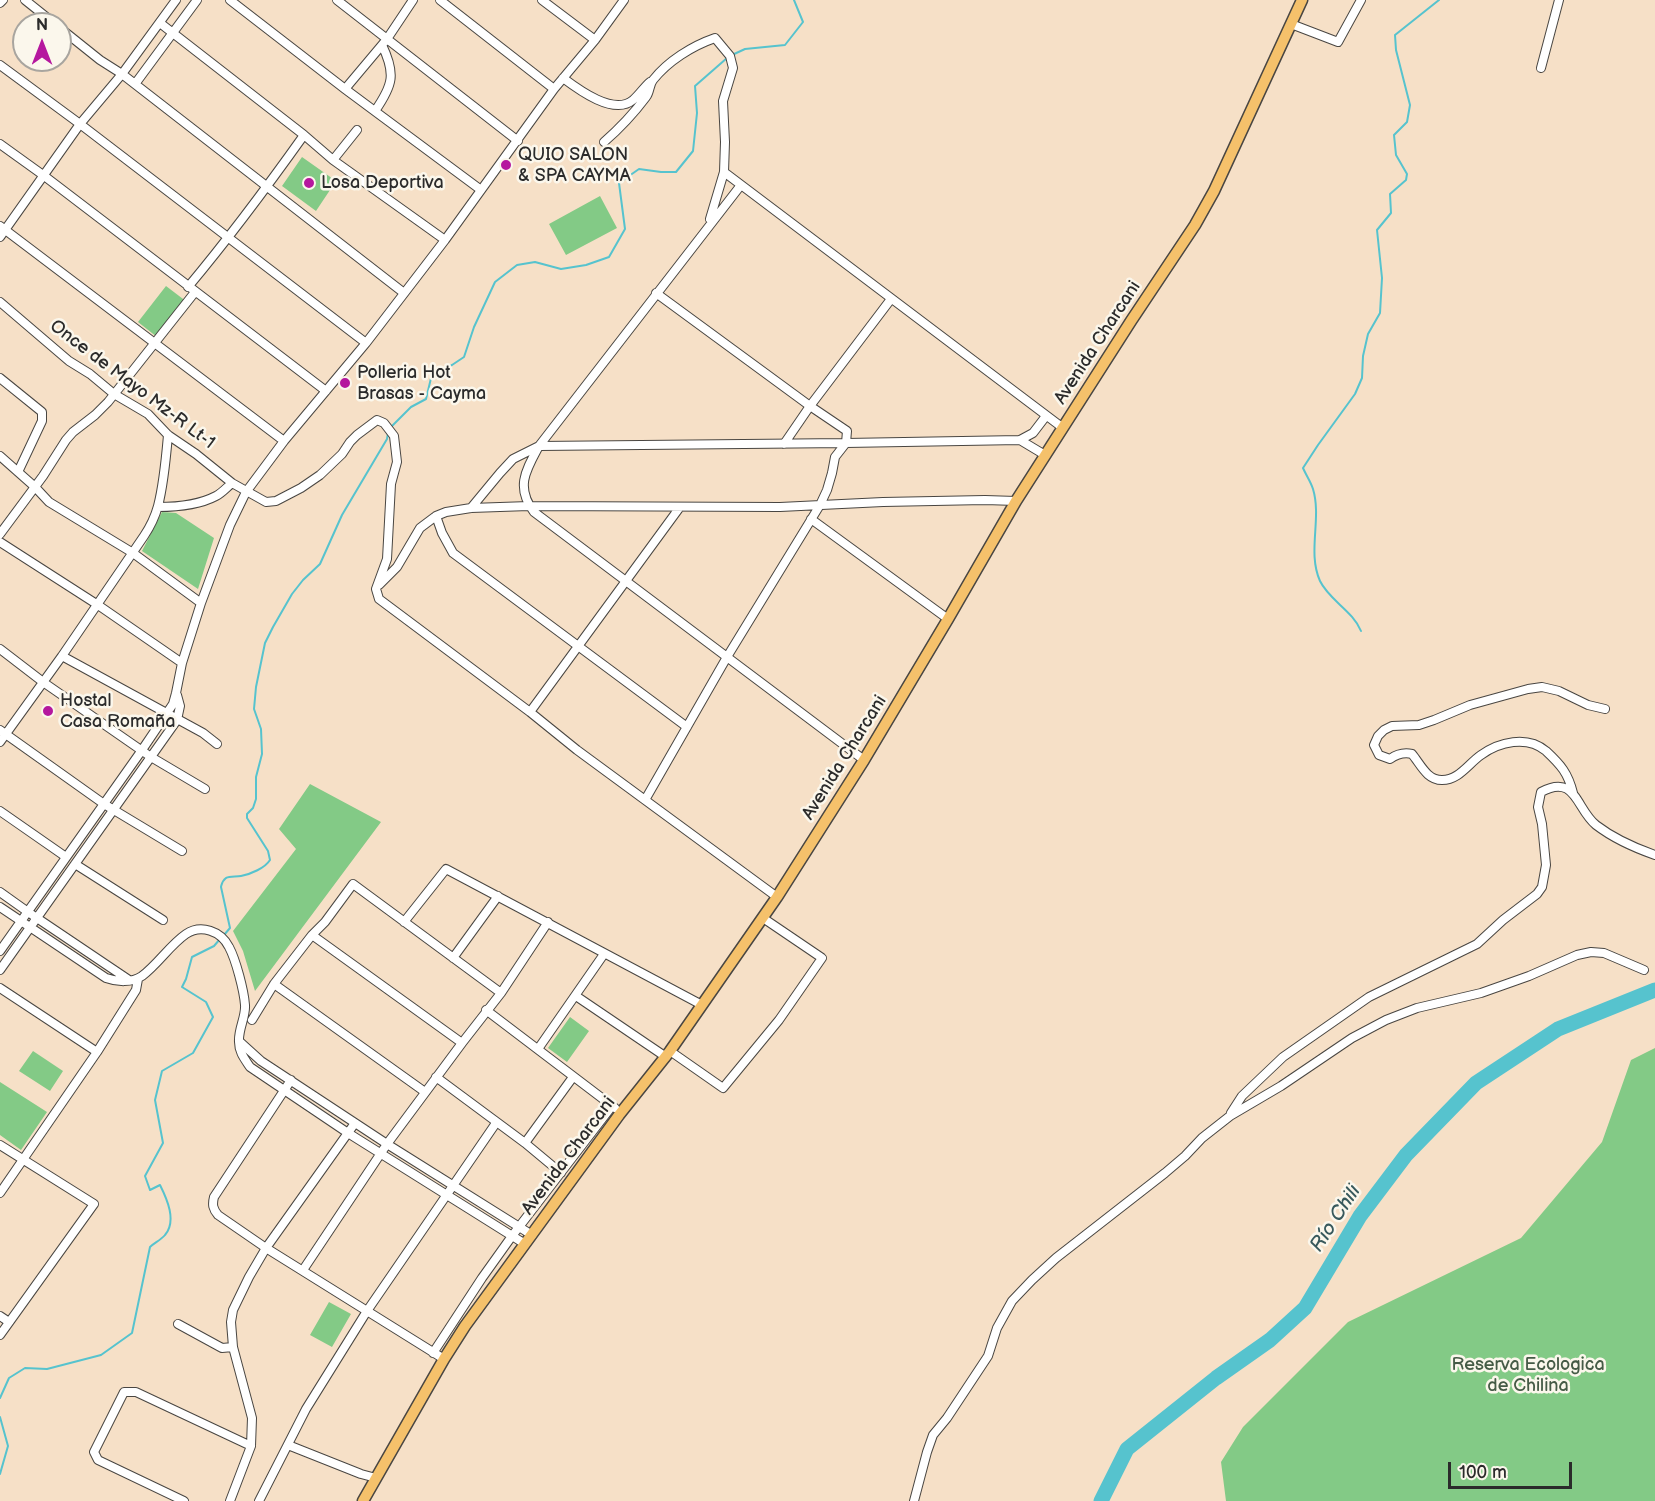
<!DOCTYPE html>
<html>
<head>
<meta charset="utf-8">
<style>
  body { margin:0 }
  #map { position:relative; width:1655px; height:1501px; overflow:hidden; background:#f6e0c7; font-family:"Balsamiq Sans",sans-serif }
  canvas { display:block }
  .north { position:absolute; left:12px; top:12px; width:60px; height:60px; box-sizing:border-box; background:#fbf7ec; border:2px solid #a8a59f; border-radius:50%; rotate:0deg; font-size:16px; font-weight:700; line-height:24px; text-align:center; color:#2b2b2b }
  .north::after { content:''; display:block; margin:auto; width:21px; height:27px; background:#b5179e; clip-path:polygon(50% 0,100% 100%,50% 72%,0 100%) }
  .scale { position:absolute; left:1448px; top:1462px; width:124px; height:27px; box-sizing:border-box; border:3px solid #2b2b2b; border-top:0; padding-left:8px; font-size:18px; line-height:21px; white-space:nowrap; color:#2b2b2b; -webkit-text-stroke:4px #fbf7ec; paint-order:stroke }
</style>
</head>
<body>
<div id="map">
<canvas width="1655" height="1501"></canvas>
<div class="north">N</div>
<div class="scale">100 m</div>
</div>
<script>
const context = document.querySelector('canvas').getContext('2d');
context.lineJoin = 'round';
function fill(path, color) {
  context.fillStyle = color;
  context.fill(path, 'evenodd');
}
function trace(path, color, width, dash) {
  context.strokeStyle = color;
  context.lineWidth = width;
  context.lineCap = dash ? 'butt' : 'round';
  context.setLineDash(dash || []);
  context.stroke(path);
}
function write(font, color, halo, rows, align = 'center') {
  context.font = font + ' "Balsamiq Sans",sans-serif';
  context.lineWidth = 5;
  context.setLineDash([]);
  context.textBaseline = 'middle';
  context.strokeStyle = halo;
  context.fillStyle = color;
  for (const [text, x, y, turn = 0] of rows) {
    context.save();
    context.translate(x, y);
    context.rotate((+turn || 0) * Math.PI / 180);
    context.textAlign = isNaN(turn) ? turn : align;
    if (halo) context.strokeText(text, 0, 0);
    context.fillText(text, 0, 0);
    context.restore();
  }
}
fill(new Path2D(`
  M302 157 336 181 316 211 282 186Z
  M600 196 617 228 566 255 549 224Z
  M166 286 187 302 162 341 138 322Z
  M162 512 176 513 214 538 198 589 142 551Z
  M310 784 381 822 255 991 243 951 233 931 296 849 279 829Z
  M570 1017 589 1031 567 1062 548 1048Z
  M1655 1048V1501H1226L1221 1462 1243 1427 1348 1322 1521 1238 1602 1142 1631 1060Z
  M33 1051 63 1071 50 1091 19 1071Z
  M0 1082 47 1112 21 1150 0 1135Z
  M329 1302 351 1314 332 1347 310 1335Z`), '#83ca86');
trace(new Path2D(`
  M732 55 745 49 785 45 803 22 794 0
  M390 428 411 407 426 399 432 374 452 365 464 357 474 327 495 282 517 265 535 262 561 269 586 265 609 257 625 229 619 183 639 169 661 172H676L693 151 697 113 695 86 727 58
  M1361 631C1353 611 1329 600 1320 581 1307 552 1322 519 1313 489 1311 482 1306 475 1303 468L1318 445 1355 394 1362 378 1363 356 1368 334 1380 313 1382 278 1377 230 1391 213 1390 194 1406 180 1407 174 1396 155 1394 135 1407 122 1410 105 1396 50 1395 35 1439 0
  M224 935 230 928 221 887C222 883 222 881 226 878 230 876 236 877 241 876 251 874 265 868 270 860L268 851 247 818V814L253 808 256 799V777L262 754 261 729 254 709 256 687 265 643 273 627 292 594 303 580 320 564 342 515 387 439 388 433
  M0 1398 9 1378 25 1368 47 1369 101 1355 132 1333 150 1247C154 1243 161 1240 165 1235 177 1221 167 1199 160 1185L150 1190 145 1176 163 1143 155 1100 162 1071 193 1053 213 1017 206 1002 182 987 186 979 192 957 214 946 220 939
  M0 1417 8 1446 0 1474`), '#56c3ce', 2);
trace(new Path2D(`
  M1101 1501 1127 1449 1216 1378 1270 1340 1305 1308 1360 1216 1406 1155 1476 1083 1558 1029 1655 990`), '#56c3ce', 15);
const minor = new Path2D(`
  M25 0 55 24
  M230 0 345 89 481 190
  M337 0 518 141
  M440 0 554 89
  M542 0 595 40
  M0 3 3 0
  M160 23 304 135 333 160 445 240
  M1291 24 1338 42 1361 0
  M60 28 100 60 122 74 404 293
  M0 65 80 124 366 343
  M1541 68 1559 0
  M563 78C579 90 614 116 633 100 640 94 644 87 650 82
  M135 84 197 0
  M345 89 387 39 413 0
  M375 111C393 85 396 74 382 45
  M604 142C619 129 634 113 646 97 650 92 649 85 653 80 668 61 692 46 715 38L730 56 733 68 723 101 725 142 724 172 710 219
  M0 144 43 175 326 391
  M333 160 357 130
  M724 172 1063 428
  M741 185 539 446C526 470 515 487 534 512L864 760
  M0 226 284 441
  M0 237 80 124 122 74 176 0
  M188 287C229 238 267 187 304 135
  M0 302 69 361 90 374 114 394 148 414 168 435 196 454 232 483 266 502 276 501 301 488 320 475 342 454 350 442 357 435 377 420 384 423 394 436 397 462 391 484 387 559 376 589 379 599 530 712 577 750 777 897
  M0 378 42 412V421L18 472
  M1020 440 1045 455
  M784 444 810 406 891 299
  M0 456 35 487 49 502 133 553 201 603
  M158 507C177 507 199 505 216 496 222 493 227 487 232 483
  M471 508 500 473 513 459 539 446 846 443 1020 440 1033 433 1046 416
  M436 516 442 533 453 553 687 727
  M811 519 948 619
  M0 534 43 476 66 440 73 432 95 415 108 402 195 292
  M0 542 98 605 182 663
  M379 585 397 567 420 528 436 516 446 512 471 508 529 506 780 507 883 502 985 500 1016 501
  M0 649 43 682 151 757 205 789
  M62 656 144 536C150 527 155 517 158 506 164 483 166 458 168 435
  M530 712 680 507
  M0 730 104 804 182 851
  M0 742 62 656 203 733 217 744
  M1573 793C1568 773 1561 765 1546 751 1527 735 1499 742 1481 755 1468 764 1459 780 1442 780 1427 780 1421 765 1412 754 1403 752 1397 754 1390 759L1379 755 1374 745 1378 736 1384 730 1392 726 1419 725 1434 720 1470 705 1528 689 1542 687 1559 691 1588 705 1605 709
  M645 800 727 657 820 505 827 490 832 473 835 457 846 443 847 431 810 406 656 293
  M0 811 66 857
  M75 864 163 920
  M0 892 28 912 129 980
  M0 907 106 978C117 982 132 983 142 976 158 964 170 945 186 934 201 924 221 931 229 947 236 960 244 991 245 1005 246 1017 238 1029 239 1042 239 1052 244 1058 250 1067L348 1133 525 1244
  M404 922 446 869 702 1005
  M312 935 462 1043
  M0 951 142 750 173 704 176 693 182 663 201 603 230 525 246 492 284 441 366 343 445 240 554 89 595 40 624 0
  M453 958 498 896
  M0 970 177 720 180 706 177 695
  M0 988 97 1052
  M576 996 666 1057
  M486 1010 615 1108
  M252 1020 274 984
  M240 1042 261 1061 387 1144 532 1235
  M538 1049 604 954
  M670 1051 723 1088 779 1020 822 958 763 918
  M436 1077 525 1143 561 1173
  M291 1080 214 1197C212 1205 213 1209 218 1215L266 1248 444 1359
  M425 1092 274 984 312 935 325 922 353 884 501 993
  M1231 1113 1242 1096 1283 1057 1369 997 1477 944 1503 920 1537 894 1542 887 1546 865 1542 824 1538 807 1541 792C1576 773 1576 809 1596 825 1613 838 1635 848 1655 855
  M525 1143 573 1077
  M0 1145 94 1204 0 1335
  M0 1193 97 1052 136 990 138 979
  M303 1270 387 1144 462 1043 501 993 548 922
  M0 1316 9 1322
  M178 1324 222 1348 233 1347
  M433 1353 482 1278 512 1236 612 1106
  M288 1445 361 1474 376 1478
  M184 1501 98 1460 94 1452 124 1392H136L251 1446
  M230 1501 251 1446 252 1418 233 1347 231 1322 233 1310 249 1277 266 1248 355 1123
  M259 1501 306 1409 367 1311 496 1123
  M914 1501 927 1452 933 1435 947 1418 988 1356 997 1328 1012 1301 1032 1280 1056 1258 1165 1173 1185 1156 1202 1138 1230 1116 1281 1086 1352 1038 1386 1020 1417 1008 1481 993 1529 976 1577 955 1591 952 1604 953 1644 970`);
const major = new Path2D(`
  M363 1501 444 1359 465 1326 619 1115 670 1051 777 897 864 760 948 619 1016 501 1131 321 1195 225 1214 191 1302 0`);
trace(minor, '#494642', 10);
trace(major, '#494642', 13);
trace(minor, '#fff', 8);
trace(major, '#f5c16b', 10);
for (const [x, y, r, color] of [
  [506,165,6,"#b5179e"],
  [309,183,6,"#b5179e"],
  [345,383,6,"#b5179e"],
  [48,711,6,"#b5179e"]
]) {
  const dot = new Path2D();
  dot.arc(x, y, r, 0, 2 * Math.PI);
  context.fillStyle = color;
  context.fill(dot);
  trace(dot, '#fbf7ec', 2);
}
write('18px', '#2b2b2b', '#fbf7ec', [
  ["QUIO SALON",518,155],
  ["& SPA CAYMA",518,176],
  ["Losa Deportiva",321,183],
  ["Polleria Hot",357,373],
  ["Brasas - Cayma",357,394],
  ["Hostal",60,701],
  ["Casa Romaña",60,722]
], 'left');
write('18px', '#2b2b2b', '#fbf7ec', [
  ["Avenida Charcani",1098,343,-57],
  ["Once de Mayo Mz-R Lt-1",132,385,37],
  ["Avenida Charcani",845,758,-58],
  ["Avenida Charcani",569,1156,-53]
]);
write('18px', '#455b46', '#fbf7ec', [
  ["Reserva Ecologica",1528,1365],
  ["de Chilina",1528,1386]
]);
write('italic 20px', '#38595c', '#fbf7ec', [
  ["Río Chili",1336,1219,-57]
]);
</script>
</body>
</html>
